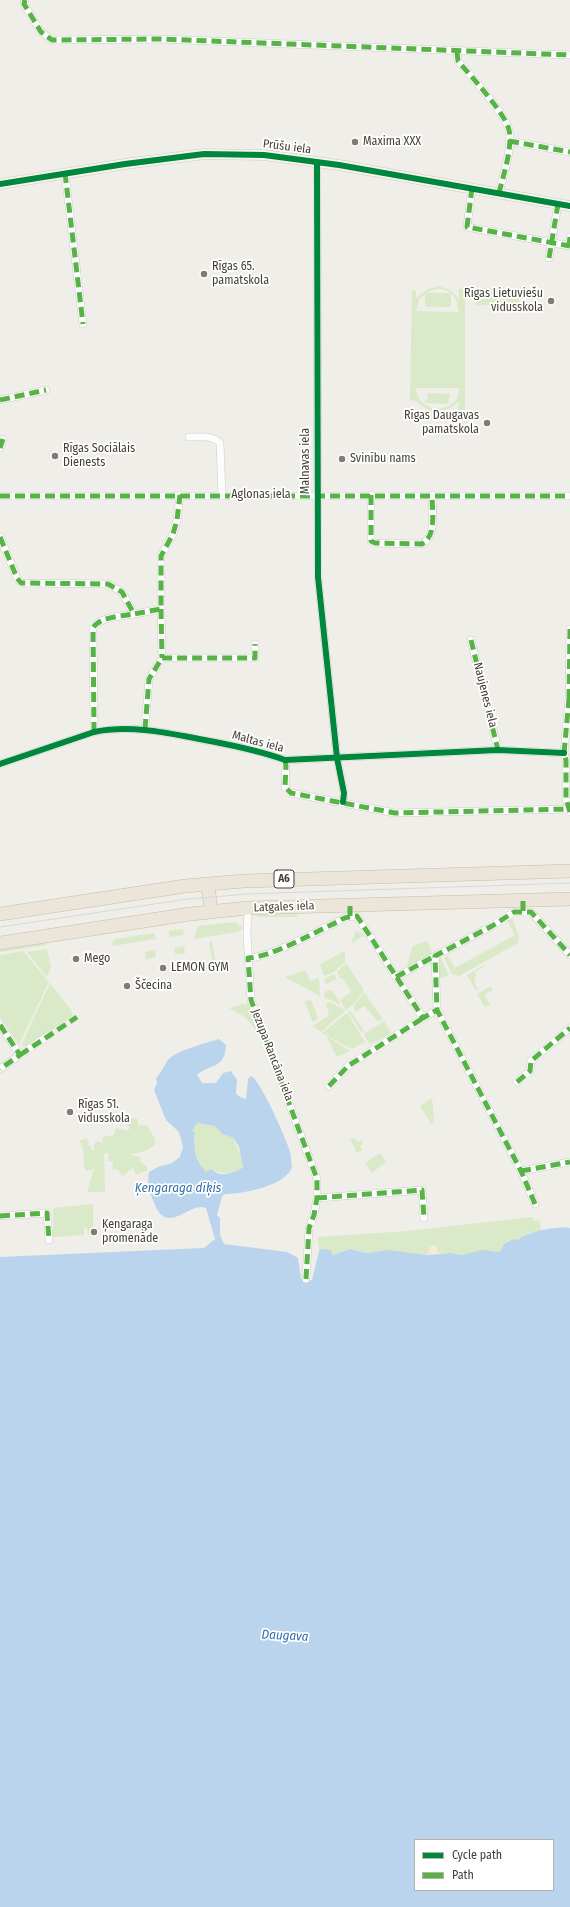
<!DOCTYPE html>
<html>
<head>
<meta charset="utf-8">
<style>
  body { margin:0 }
  #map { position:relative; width:570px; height:1907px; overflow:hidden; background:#efeee8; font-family:"Fira Sans Condensed",sans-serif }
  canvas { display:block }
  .legend { position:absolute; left:414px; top:1839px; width:140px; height:52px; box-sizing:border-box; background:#fff; border:1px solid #b4b2ae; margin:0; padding:5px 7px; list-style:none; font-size:12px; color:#443f35 }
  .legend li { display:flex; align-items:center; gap:8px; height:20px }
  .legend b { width:20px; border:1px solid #b4b2ae }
</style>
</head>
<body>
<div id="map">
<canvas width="570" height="1907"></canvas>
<ul class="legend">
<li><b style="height:5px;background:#00873e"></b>Cycle path</li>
<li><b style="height:5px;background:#57b346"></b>Path</li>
</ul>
</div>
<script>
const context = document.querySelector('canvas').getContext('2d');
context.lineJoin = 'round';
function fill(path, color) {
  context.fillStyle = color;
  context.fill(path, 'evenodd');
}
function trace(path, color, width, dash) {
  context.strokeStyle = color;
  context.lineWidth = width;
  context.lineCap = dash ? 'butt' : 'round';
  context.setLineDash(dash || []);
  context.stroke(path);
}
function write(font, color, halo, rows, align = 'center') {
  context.font = font + ' "Fira Sans Condensed",sans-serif';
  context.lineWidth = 3.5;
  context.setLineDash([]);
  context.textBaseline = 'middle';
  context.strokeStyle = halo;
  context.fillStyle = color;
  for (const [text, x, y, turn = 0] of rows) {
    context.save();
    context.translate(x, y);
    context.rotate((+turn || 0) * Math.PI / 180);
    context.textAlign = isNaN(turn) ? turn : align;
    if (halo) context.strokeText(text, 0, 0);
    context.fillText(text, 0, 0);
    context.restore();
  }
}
fill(new Path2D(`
  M439 286 450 290 459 299V289H465V415H458L459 401C443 416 431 416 417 401L410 400 412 290 416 291V298L428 289ZM436 289H443L451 293H426ZM451 293 456 299 459 312 416 311 419 299 425 294V307H451ZM416 388H459C460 414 418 417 416 388Z
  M475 288H519V305H476Z
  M428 393 450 394 448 404 425 403V400H427Z
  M297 914V917H256L259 915Z
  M513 919 519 938 518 943 459 976 452 974 444 958 448 956 455 968 515 935 507 920Z
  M235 922 243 928 238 932 194 939 198 926Z
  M183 929 184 935 169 937V931Z
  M356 930 364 935 351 944Z
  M154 933 156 939 113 946 112 942 115 939Z
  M427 941 433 955 406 969 413 946Z
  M209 942H212L216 965H213Z
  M46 943 47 945 0 952V950Z
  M184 946 185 954H175L174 948Z
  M47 949 51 968 47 977 27 952Z
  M155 950 156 957 146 960 145 952Z
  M23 951 49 982 19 1044 0 1017V955Z
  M345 951V962L335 971 324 976 320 964Z
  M440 957 449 975 438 979V960Z
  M346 963 364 990 354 1004 346 1010 340 1000 351 992 344 980 340 978 337 972Z
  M484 965 485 966 475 972 476 976 474 981 478 990 476 991 467 975Z
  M305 970 310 981 318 978 319 979 320 996 285 977Z
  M334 974 337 979 326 984 324 979Z
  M50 983 71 1010 73 1016 28 1046H21Z
  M491 986 493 990 484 995 490 1004 485 1007 477 994Z
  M328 990H332L341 1005 324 997V993Z
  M364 992 383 1019 378 1021 364 1006 355 1012 354 1006Z
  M311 1000 318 1018 313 1022 304 1001Z
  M329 1002 346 1010 321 1032 313 1026 329 1015 326 1004Z
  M243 1004H249L262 1037 245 1017 229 1008Z
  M350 1010 364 1031 361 1032 348 1012Z
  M347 1013 365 1042 352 1049 322 1033Z
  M384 1021 391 1033 370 1045 364 1034Z
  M327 1038 328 1037 350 1051 337 1057Z
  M432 1098 434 1119 432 1125 420 1106Z
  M126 1118 138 1119V1126L147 1125 155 1139V1144C148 1152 138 1153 129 1154L142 1158 139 1160 148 1168 146 1171 136 1175 133 1168 122 1176 118 1170 112 1169 113 1161H109L108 1153H104L105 1192H87L94 1169 87 1171 84 1168 83 1147 79 1141 87 1138 89 1146 92 1147 90 1150H95L94 1145 96 1141 103 1143V1137L114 1135 116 1128 127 1131 130 1128 125 1122Z
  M196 1123 215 1126 222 1134 234 1138C236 1147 243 1158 243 1167 234 1176 221 1174 211 1169L206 1172C195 1160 194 1148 195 1132L192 1131Z
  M354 1138 357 1142 361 1140 363 1144 360 1147 362 1150 358 1153 354 1151 356 1150 350 1140Z
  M380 1153 386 1162 372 1173 365 1163Z
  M93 1204V1228H100L93 1231 92 1235H88L87 1227H84V1235L53 1237V1208Z
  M533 1217 534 1221 539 1220 542 1232C532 1231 525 1234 518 1240 507 1237 505 1245 500 1253 489 1248 479 1252 469 1255 462 1256 456 1252 450 1253 445 1253 442 1254 437 1253V1248L430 1251 427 1255 389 1250 366 1253 351 1249 333 1255 321 1249 319 1251 318 1237 408 1231Z`), '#dae9c8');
fill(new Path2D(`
  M433 1245 436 1246 437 1253 427 1255 430 1251 428 1249Z`), '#f3eed3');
fill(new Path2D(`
  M219 1039 226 1045C225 1070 210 1063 197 1075L202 1083H216L223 1073 231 1071 237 1080 236 1094 242 1098 246 1099 248 1079 251 1076C260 1079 289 1144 291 1155 291 1159 291 1163 292 1167 286 1186 242 1194 225 1194L222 1196 217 1215 220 1218V1235L224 1244 287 1252 298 1258 301 1279 312 1280 319 1251 321 1249 330 1250 333 1255 350 1249 366 1253 389 1250 427 1255 451 1253 463 1255 481 1250 500 1252 504 1244 513 1239 518 1240C528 1231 557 1226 570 1228V1907H0V1257L204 1248 215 1239 206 1208C189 1201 169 1236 155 1205 149 1190 147 1188 149 1172L158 1167 172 1163 180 1157 183 1147 179 1132 166 1120 154 1090 157 1083 156 1078C162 1073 165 1062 170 1058 177 1051 209 1042 219 1039ZM197 1123 215 1126 222 1134 234 1138 239 1147 243 1167C238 1172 224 1176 217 1173 215 1172 213 1170 211 1169L206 1172C195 1160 193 1148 195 1132L192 1131ZM415 1840H553V1890H415Z`), '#b9d4ec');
const street = new Path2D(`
  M25 0 24 4 41 32 52 40 160 39 570 55
  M457 52 458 61C470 75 506 114 509 130 513 147 503 176 499 193
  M509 141 570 152
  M317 162 318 577 337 758 344 793 343 802
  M65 173 83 324
  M472 188 467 227 570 246
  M569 245 570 237
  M549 258 558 204
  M0 400 46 390
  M189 437C200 437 213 435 220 443L222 495
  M0 448 3 439
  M371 495V541L375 543 422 544C437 536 432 510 432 495
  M0 496H570
  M0 537 17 578 21 583 108 584 122 592 134 614 161 609V556L173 534 177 520 180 495
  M161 609 162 658
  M471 640 498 750
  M569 699 570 629
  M145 729 149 679 162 658H255V644
  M94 732 93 628C99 617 122 616 134 614
  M285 760 286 766 285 787 291 793 395 813 569 809
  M0 764 94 732C133 724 172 734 210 741 236 746 261 751 285 760L498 750 564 753
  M570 812 566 799V760L564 753 569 699H570
  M248 908 247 935 251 1000 317 1179V1198L314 1215 309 1228 306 1279
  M248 958C271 957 309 935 331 925 344 919 341 917 357 916L423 1018 437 1010
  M396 977 435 956
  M0 1025 20 1055 0 1069
  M20 1055 48 1036
  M517 1082 530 1071 531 1061 570 1028
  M329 1086 348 1066 423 1018
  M521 1171 570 1162
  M317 1198 422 1190 424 1218
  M535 1204 521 1171 437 1010 435 956 492 926 514 912H531L570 955
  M0 1216 47 1213 49 1240`);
const secondary = new Path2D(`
  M0 184 125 164 204 154 264 155 339 165 570 206`);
const highway = new Path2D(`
  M208 884 211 911
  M0 914 185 886 244 881 570 871
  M0 943 190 914 248 908 570 899`);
trace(street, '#cdcbc6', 8);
trace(secondary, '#cecbbf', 11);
trace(highway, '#c6bca4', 14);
trace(street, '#fdfcfc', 7);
trace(secondary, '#f6f4ed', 10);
trace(highway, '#ebe6d9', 13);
trace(new Path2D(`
  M0 927 188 899 247 894 570 883`), '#d8d8d7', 1);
trace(new Path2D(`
  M25 0 24 4 41 32 52 40 160 39 570 55
  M457 52 458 61C470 75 506 114 509 130 513 147 503 176 499 193
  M509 141 570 152
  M65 173 83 324
  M472 188 467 227 570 246
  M569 245 570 237
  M549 258 558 204
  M0 400 46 390
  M0 448 3 439
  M371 495V541L375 543 422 544C437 536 432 510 432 495
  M0 496H570
  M0 537 17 578 21 583 108 584 122 592 134 614 161 609V556L173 534 177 520 180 495
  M161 609 162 658
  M471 640 498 750
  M569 699 570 629
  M570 699H569L564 753 566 760V799L570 812
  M145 729 149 679 162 658H255V644
  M94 732 93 628C99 617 122 616 134 614
  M285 760 286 766 285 787 291 793 395 813 569 809
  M523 911V901
  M350 916V906
  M396 977 435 956
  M0 1025 20 1055 0 1069
  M20 1055 77 1017
  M517 1082 530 1071 531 1061 570 1028
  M329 1086 348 1066 423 1018
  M521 1171 570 1162
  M317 1198 422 1190 424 1218
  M535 1204 521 1171 437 1010 435 956 492 926 514 912H531L570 955
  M0 1216 47 1213 49 1240
  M306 1279 309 1228 314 1215 317 1198V1179L251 1000 248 958C271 957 309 935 331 925 344 919 341 917 357 916L423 1018 437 1010`), '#57b346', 5, [10, 5]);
trace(new Path2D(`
  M317 162 318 577 337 758 344 793 343 802
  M0 184 125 164 204 154 264 155 339 165 570 206
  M0 764 94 732C133 724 172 734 210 741 236 746 261 751 285 760L498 750 564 753`), '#00873e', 6);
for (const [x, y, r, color] of [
  [355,142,4,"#807c74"],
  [204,274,4,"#807c74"],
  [551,301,4,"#807c74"],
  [487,423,4,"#807c74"],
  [55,456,4,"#807c74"],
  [342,459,4,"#807c74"],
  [76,959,4,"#807c74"],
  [163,968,4,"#807c74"],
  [127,986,4,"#807c74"],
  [70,1112,4,"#807c74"],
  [94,1232,4,"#807c74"]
]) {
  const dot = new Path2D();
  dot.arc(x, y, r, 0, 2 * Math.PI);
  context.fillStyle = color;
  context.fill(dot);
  trace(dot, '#fff', 1.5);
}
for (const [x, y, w] of [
  [284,879,20]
]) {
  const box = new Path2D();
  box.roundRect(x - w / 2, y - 9, w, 18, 3);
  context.fillStyle = '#fff';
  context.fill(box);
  trace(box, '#443f35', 1);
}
write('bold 11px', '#443f35', null, [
  ["A6",284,879]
]);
write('12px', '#443f35', '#fff', [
  ["Maxima XXX",363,142],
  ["Rīgas 65.",212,267],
  ["pamatskola",212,281],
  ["Rīgas Lietuviešu",543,294,"right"],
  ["vidusskola",543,308,"right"],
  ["Rīgas Daugavas",479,416,"right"],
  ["pamatskola",479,430,"right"],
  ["Rīgas Sociālais",63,449],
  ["Dienests",63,463],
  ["Svinību nams",350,459],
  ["Mego",84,959],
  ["LEMON GYM",171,968],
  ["Ščecina",135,986],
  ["Rīgas 51.",78,1105],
  ["vidusskola",78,1119],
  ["Ķengaraga",102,1225],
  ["promenāde",102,1239]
], 'left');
write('12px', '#443f35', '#fff', [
  ["Prūšu iela",287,147,7],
  ["Malnavas iela",306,461,-90],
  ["Aglonas iela",261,495],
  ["Naujenes iela",485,695,76],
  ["Maltas iela",258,742,15],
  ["Latgales iela",284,907,-2],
  ["Jezupa Rancāna iela",272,1055,69]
]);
write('italic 13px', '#326fab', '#fff', [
  ["Ķengaraga dīķis",178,1188],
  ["Daugava",285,1636,3]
]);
</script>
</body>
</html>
